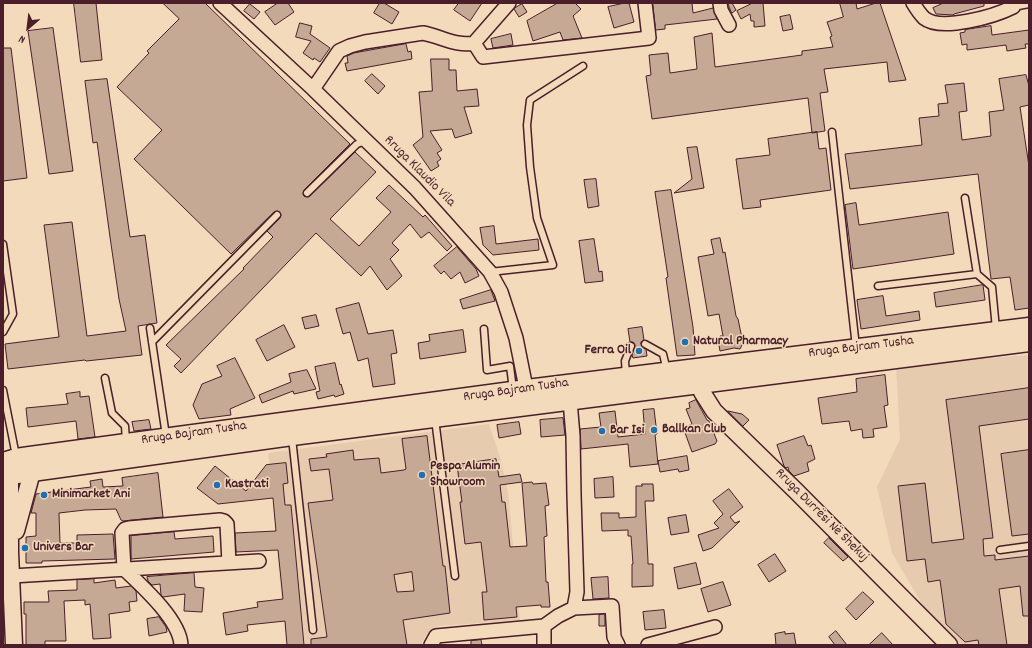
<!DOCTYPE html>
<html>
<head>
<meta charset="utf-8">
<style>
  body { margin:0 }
  #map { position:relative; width:1032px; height:648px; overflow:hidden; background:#f3daba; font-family:Dekko,sans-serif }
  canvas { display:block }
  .frame { position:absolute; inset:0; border:4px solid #4a1f2b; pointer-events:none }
  .north { position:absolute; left:8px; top:8px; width:40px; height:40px; -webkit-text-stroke:3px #f3daba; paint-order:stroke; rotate:208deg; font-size:11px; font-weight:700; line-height:16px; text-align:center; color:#4a1f2b }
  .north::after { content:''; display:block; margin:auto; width:14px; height:18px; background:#4a1f2b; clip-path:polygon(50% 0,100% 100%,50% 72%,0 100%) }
</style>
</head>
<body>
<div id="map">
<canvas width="1032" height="648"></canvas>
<div class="frame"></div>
<div class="north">N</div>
</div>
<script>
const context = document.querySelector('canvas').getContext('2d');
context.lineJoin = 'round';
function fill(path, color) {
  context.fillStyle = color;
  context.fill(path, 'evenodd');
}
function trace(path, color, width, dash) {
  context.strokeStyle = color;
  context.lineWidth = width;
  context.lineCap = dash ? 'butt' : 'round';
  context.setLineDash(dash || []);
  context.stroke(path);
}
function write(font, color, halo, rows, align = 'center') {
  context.font = font + ' Dekko,sans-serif';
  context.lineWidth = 3;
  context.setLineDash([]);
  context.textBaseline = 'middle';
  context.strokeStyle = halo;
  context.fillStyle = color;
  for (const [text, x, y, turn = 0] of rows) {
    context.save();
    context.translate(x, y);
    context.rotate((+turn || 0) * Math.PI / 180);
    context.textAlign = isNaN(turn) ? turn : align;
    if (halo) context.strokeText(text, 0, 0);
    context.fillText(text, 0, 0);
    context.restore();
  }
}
fill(new Path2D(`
  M1029 355V645H957L931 619 892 553 877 487 900 439 896 365Z
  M489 424 500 457 508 492 520 620 439 626 425 637 421 645H286L273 508 274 500 268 453Z`), '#e6cbaf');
const building = new Path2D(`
  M74 3H96L102 60 81 62Z
  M163 3H205L350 144 304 190 303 194 304 196 308 197 310 196 355 152 376 172 330 219 359 246 391 212 376 198 389 185 423 217 425 215 452 246 447 251 429 232 421 238 410 224 392 243 399 250 390 259 402 276 387 290 370 266 361 276 316 233 181 373 174 366 181 359 166 345 244 269 243 268 273 237 267 231 280 218 281 214 278 211 274 212 231 254 134 159 162 130 117 87 149 53 147 51 179 19Z
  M278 3H288L294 12 275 25 265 12Z
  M380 3H384L399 12 392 24 374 13Z
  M459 3H482L470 21 454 10Z
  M558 3H575L581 9 573 16 582 38 563 40 560 32 533 41 527 21Z
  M625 3H629L634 22 614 28 608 7Z
  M653 3H692L693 13 713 8 717 19 665 25V29L656 30Z
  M728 3H732L736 10 732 13Z
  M753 3H763L765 26 754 27V21H751L750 14 741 19 737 11Z
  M840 3H856L857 9 876 3H880L906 80 889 82 887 62 824 69 828 92 820 93 825 131 812 133 808 98 652 119 646 76 651 75 649 55 668 53 670 73 697 69 694 37 712 33 715 67 802 55V51L833 47 830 37 832 36 827 22 843 17Z
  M944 3H984V6L954 14 953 15 936 14 933 8Z
  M250 4 260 12 254 19 244 11Z
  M522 4 527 12 519 17 514 9Z
  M790 15 793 29 783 31 780 17Z
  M300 23 312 26 310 34 330 48 320 62 314 58 313 60 303 53 311 41 296 37Z
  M991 26 992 35 1029 30V44H1025L1026 48 1007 51 1006 45 967 50V44L962 45 960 33 965 32V30Z
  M53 28 73 171 49 174 28 31Z
  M511 34 513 45 493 48 491 39Z
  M406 44 408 52 411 51 412 59 347 71 345 63H348L347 56 354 53Z
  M3 48H11L27 178 3 181Z
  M431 59H449V70H456L457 91 477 89 479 106 464 107 472 133 455 138 452 129 430 131 442 150 437 153 441 159 437 162 439 166 431 171 413 145 423 137 419 92 432 91Z
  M372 74 385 86 378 94 365 81Z
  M1026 75 1029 86V105L1020 107 1029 166V308L1015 310 1010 277 991 279 978 174 850 189 845 154 922 145 919 118 939 116 938 104 948 103 945 85 964 83 967 111 959 112 962 140 991 136 989 112 1004 110 999 79Z
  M107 79 130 237 145 235 157 323 138 326 142 355 86 361 85 360 8 369 5 344 59 337 44 225 72 222 87 336 126 331 119 299 110 237 97 142 93 143 85 81Z
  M817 132 819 149 826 148 831 190 760 200 761 207 743 209 736 159 770 155 768 139Z
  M697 147 704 188 674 193 692 179 687 148Z
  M596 179 599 206 588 208 584 180Z
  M671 190 693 327 695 355 677 356 666 278 668 277 655 192Z
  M856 203 859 225 948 212 954 254 853 269 845 205Z
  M494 226 496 244 538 239 539 250 493 255 483 245 480 228Z
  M720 238 723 253 725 252 736 316 738 319 743 343 740 349 734 348 720 351 718 339H721L720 336H723L719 314 708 316 698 257 714 254 711 240Z
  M594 239 599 272 602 271 603 281 585 283 579 241Z
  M457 247 476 269 479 276 465 283 460 272 451 279 444 271 441 274 434 266Z
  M983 285 985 300 936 307 934 293Z
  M491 290 495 301 463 309 460 300Z
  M883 296 886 316 919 311 920 320 861 329 857 300Z
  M359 303 368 334 393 330 397 353 391 354 395 384 373 387 368 358 358 361 350 332 343 334 336 309Z
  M316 315 319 326 305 329 302 318Z
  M284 325 295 347 267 361 256 340Z
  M642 327 644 340 641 342V344L646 349 647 356 633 358 632 355 635 345 633 342H630L628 329Z
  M463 330 466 352 420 359 418 343 430 341 429 335Z
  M235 358 255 398 230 409 231 415 199 419 193 405 202 384 222 376 217 366Z
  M335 363 340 385 341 384 344 394 335 397 334 395 318 399 316 392 320 391 315 367Z
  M307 370 316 389 294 394 293 391 262 403 259 395 291 382 289 374Z
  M885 375 888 405 884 406 887 427 873 429 874 437 863 438 862 429 851 431 849 421 822 424 818 398 857 392 856 379Z
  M1029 388V419L979 426 993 538 983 539 984 556 995 555V560L1029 556V616H1023L1020 586 999 589 1007 645H979L978 640 965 642 946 624 940 580 928 582 925 559 907 561 898 486 925 483 932 543 964 539 946 400Z
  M80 392V397L89 396 95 437 78 439 76 421 28 427 26 408 68 404 66 394Z
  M696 400 707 420 709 421 717 441 715 444 692 452 684 430 685 427 692 424 686 409 690 408 689 403Z
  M654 409 657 434H655L658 464 630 467 628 444 581 449 580 429 601 427 599 413 615 411 618 437 645 434 643 410Z
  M728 411 742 414 749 420 743 426Z
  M563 418 565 435 541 437 540 420Z
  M149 420 151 429 134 431 132 422Z
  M519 422 521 434 499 438 497 425Z
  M427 436 443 566H445L450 613 403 620 407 645H311V639L327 637 308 503 333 500 329 469 311 471 309 459 327 457 326 454 353 450 354 460 379 458 381 473 404 470 406 469 402 439ZM412 572 414 591 397 592 394 575Z
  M804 436 808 446 811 445 815 459 807 463 809 471 794 476 789 471 788 467 786 468 784 466 777 445Z
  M1029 450V534L1012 536 1001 454Z
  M687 456 689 470 679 472 678 469 660 472 658 461Z
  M496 459 499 477 520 474 522 482 500 485 502 502H505L510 547 527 546 522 483 532 482 533 484 546 483 549 505 545 506 547 536 544 537 546 582H548L550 607H541V605L516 607 517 617 484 620 482 592H487L481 542 465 544 460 502H462L457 465Z
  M286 463 288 483 283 484 285 505H291L304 645H287L285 621 247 625 248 631 226 635 223 613 258 607 257 602 283 599 278 550 236 552 235 533 276 531 273 498 218 504 197 488 215 466 246 491 266 465Z
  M158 473 163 517 123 521 121 520 116 509 85 510 59 513 60 543H77V535L113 534 115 559 42 561V563H26V537L36 536V513H31L36 494 91 487 90 481 102 479 103 487 123 486 122 478Z
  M613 477 614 497 595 498 594 479Z
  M642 484H653L654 501H645L648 561V564H653V586L632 587V564H633L631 536H628V530L602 531 601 513H619V518L636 517V486H642Z
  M729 489 743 507 730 517 735 523 740 521 712 548 703 551 698 535 719 528 714 523 723 514 713 501Z
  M686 515 689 532 671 535 668 518Z
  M174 532 175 539 213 536 214 552 131 559V536Z
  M829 538 848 557 843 561 824 543Z
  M775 554 786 571 769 582 758 565Z
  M696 563 701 584 678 589 674 568Z
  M194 573 195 587 204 588 202 612 184 611 185 594 163 597 161 595 160 584 152 585 148 581 147 577Z
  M608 577 609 598 593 599 591 578Z
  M94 579V583L115 580 116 588 131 586 136 591 137 601 129 602 130 611 109 614 111 638 93 639 90 604 85 605V600L64 601 66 641H45V645H26V614H24V602H49L48 591 77 590V580Z
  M723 582 731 605 708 612 701 589Z
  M863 592 874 602 856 620 846 609Z
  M664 610 666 628 645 630 643 612Z
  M605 614V626H599V615Z
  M159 617 166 627 167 632 149 636 147 619Z
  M836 631 847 645H835L829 637Z
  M785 632V634L794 633 796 645H776L775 634Z
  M882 633 893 645H869Z
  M481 640 482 645H471V641Z`);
fill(building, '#c6a994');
trace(building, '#4a1f2b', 1);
const service = new Path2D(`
  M1013 7 1029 4
  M832 132 856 347
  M307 193 357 144 366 141
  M965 198 977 274 992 287 996 329
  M3 244 13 314 3 332
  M490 272 553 265 537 218 530 167 527 125 530 100 583 66
  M878 286 977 274
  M150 328 166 436
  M484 329 487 370 510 366 513 390
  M152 342 277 215
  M645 344 663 354 667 371
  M626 375 625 361 631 346
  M105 378 112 413 125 426 126 441
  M3 390 16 456
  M435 419 455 576
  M292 438 313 630
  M1000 550 1029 546`);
const minor = new Path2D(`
  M220 3 313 89 415 188 490 272 501 292 516 338 528 398
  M720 3 721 10 729 25
  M913 3C916 8 920 14 924 18 941 32 995 16 1013 7L1012 3
  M474 43 483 57 649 38 645 3
  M313 89 339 51 350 46 365 42 423 33C440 36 457 47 474 43L509 3
  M570 401 573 436 574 495 577 592 574 608
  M12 576 259 561
  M544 626V645
  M181 645C180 620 142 586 124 569L122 533 125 529 129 528 220 520 224 521 227 524 229 563
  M431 645 436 636 544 626 558 616 574 608 612 606 614 637 618 645
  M648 645 715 627`);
const tertiary = new Path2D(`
  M700 383 702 392 714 411 796 491 949 645
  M16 531 32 472 30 461
  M14 645 10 552V475L14 463`);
const secondary = new Path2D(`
  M3 462 16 458 30 456 527 389 1029 327
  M3 474 10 475 292 436 1029 342`);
trace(service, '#4a1f2b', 9);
trace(minor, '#4a1f2b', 16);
trace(tertiary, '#4a1f2b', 19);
trace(secondary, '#4a1f2b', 21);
trace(service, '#f3daba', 6);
trace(minor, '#f3daba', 13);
trace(tertiary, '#f3daba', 16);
trace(secondary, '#f3daba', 18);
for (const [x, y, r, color] of [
  [685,342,4,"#1f6fb2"],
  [639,351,4,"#1f6fb2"],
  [654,430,4,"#1f6fb2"],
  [602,431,4,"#1f6fb2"],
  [422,475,4,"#1f6fb2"],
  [217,485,4,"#1f6fb2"],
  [44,495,4,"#1f6fb2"],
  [25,548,4,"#1f6fb2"]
]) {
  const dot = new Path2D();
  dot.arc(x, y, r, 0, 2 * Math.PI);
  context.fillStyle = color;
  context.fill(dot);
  trace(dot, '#f3daba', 1.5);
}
write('14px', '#4a1f2b', '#f3daba', [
  ["Rruga Klaudio Vila",419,172,45],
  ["Rruga Bajram Tusha",861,348,-7],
  ["Rruga Bajram Tusha",516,391,-8],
  ["Rruga Bajram Tusha",194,434,-8],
  ["Rruga Durrësi Në Shekuj",821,516,45]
]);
write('bold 14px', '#4a1f2b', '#f3daba', [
  ["Natural Pharmacy",693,342],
  ["Ferra Oil",631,351,"right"],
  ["Ballkan Club",662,430],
  ["Bar Isi",610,431],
  ["Pespa Alumin",430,467],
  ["Showroom",430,483],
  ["Kastrati",225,485],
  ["Minimarket Ani",52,495],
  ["Univers Bar",33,548]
], 'left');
</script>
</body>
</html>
